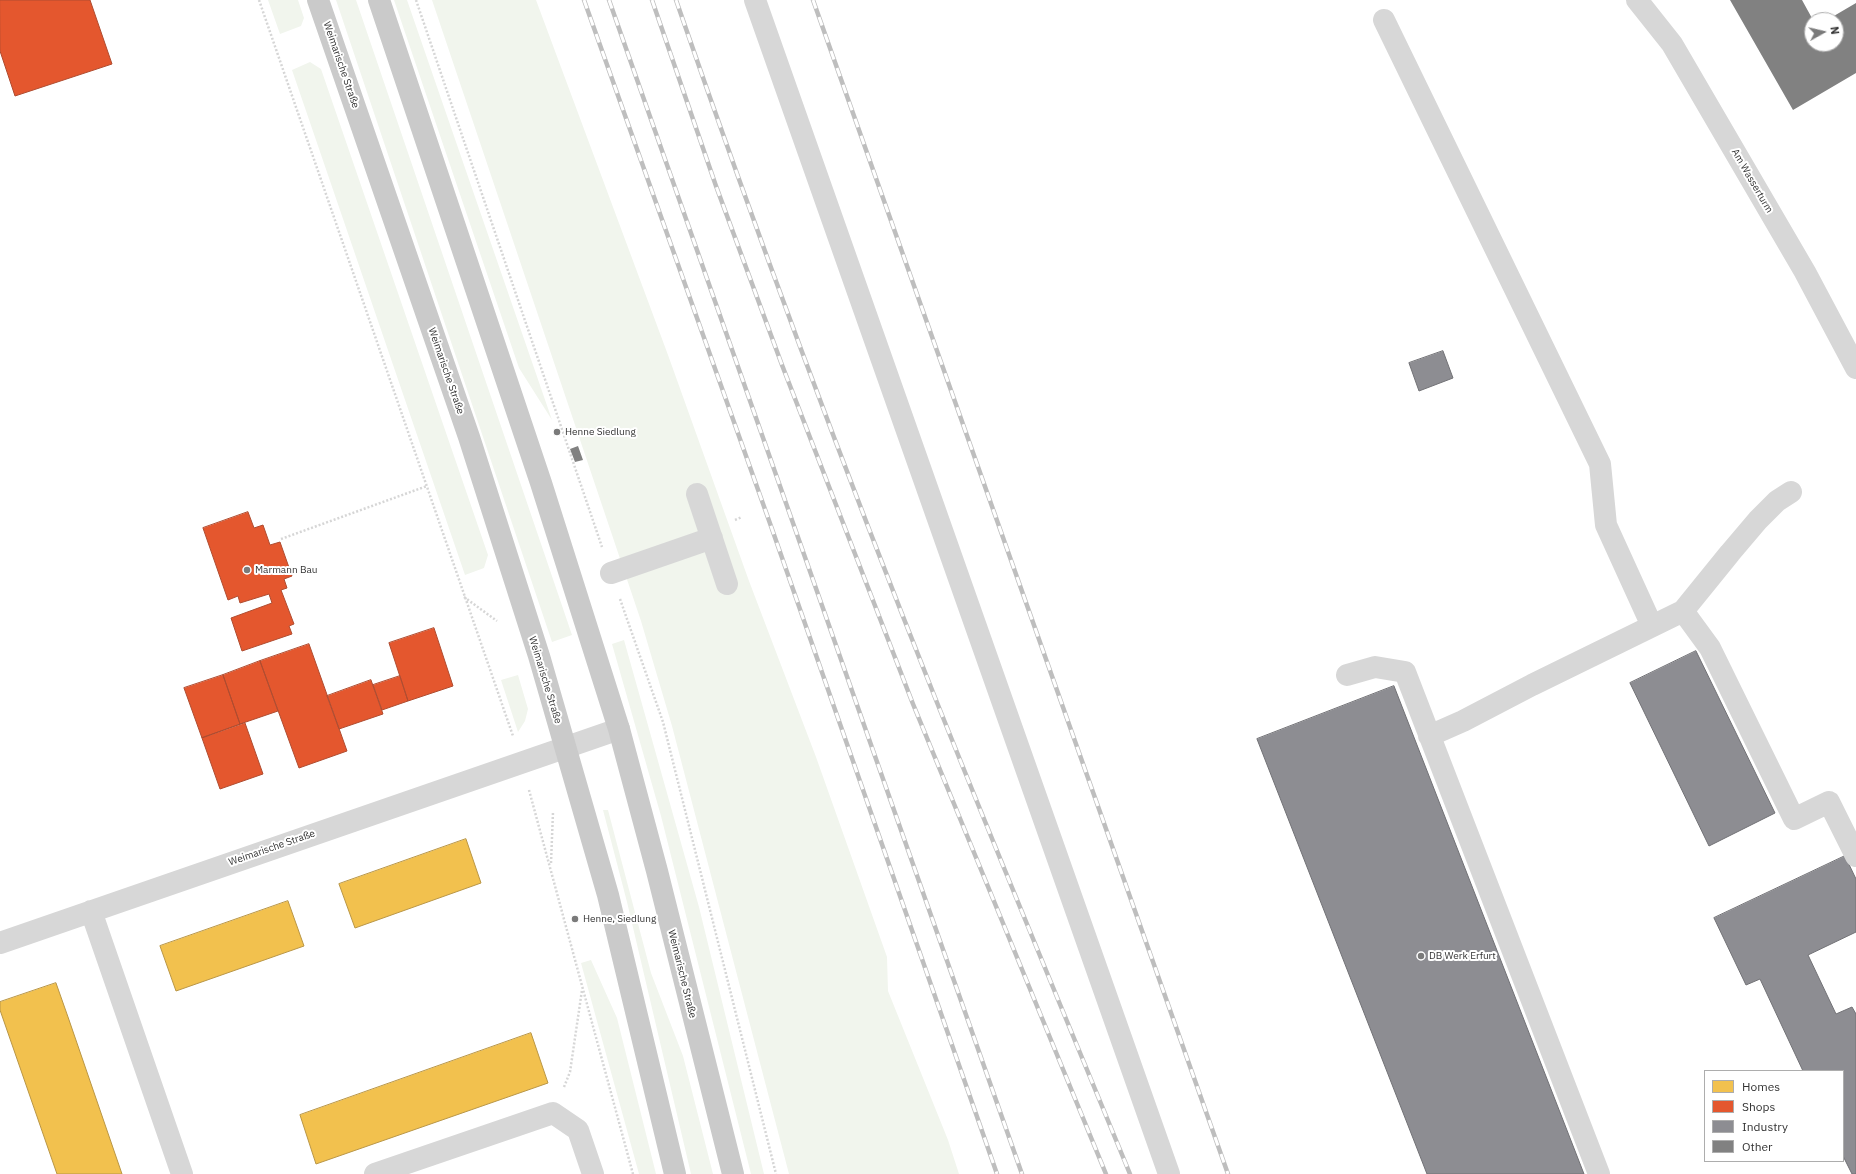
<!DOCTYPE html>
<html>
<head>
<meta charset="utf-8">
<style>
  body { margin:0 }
  #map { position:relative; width:1856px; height:1174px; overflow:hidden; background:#fff; font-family:"IBM Plex Sans",sans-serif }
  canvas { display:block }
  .legend { position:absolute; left:1704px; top:1070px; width:140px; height:92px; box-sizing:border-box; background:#fff; border:1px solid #adadad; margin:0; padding:5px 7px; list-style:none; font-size:12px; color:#333 }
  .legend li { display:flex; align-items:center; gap:8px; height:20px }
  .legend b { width:20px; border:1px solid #adadad }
  .north { position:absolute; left:1804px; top:12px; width:40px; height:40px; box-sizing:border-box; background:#fff; border:1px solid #adadad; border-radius:50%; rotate:82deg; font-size:11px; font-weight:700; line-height:16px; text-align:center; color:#333 }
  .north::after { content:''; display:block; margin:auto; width:14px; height:18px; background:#7a7a7a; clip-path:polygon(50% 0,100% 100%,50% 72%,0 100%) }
</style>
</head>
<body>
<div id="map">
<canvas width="1856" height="1174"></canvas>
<ul class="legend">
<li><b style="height:11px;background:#f2c14e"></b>Homes</li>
<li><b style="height:11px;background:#e4572e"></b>Shops</li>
<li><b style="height:11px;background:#8d8d92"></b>Industry</li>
<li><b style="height:11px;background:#818181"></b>Other</li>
</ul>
<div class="north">N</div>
</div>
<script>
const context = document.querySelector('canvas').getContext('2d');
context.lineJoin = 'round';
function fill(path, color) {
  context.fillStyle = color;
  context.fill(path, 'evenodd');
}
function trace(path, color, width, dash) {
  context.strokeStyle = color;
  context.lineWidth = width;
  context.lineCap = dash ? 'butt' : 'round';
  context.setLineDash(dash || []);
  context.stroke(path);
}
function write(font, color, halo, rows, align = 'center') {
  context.font = font + ' "IBM Plex Sans",sans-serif';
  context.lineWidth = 4;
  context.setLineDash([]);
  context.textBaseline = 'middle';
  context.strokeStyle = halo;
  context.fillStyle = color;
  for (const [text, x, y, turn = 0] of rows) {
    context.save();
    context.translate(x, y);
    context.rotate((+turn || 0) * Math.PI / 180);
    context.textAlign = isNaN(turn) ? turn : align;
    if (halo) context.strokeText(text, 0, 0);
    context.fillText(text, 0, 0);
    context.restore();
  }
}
fill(new Path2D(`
  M268 0H298L304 18 301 26 280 34Z
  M336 0H356L572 635 552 642Z
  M394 0H407L552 420 519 368Z
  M432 0H536L668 355 749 581 816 757 887 957 888 991 948 1140 959 1174H789L672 726 641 621Z
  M310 62 321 69 488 555 484 568 465 575 292 70Z
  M624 640 699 907 764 1174H751L661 816 612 644Z
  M518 675 528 709 525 721 518 732 501 680Z
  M603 810H608L651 973 683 1056 713 1174H691L627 902Z
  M591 960 617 1018 656 1174H639L581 963Z`), '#f1f5ed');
const homes = new Path2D(`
  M466 839 481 883 355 928 339 884Z
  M288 901 304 946 176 991 160 946Z
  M56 983 68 1017 122 1174H57L0 1010V1002Z
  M531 1033 548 1083 316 1164 300 1115Z`);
fill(homes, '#f2c14e');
trace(homes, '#b99646', 1);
const shops = new Path2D(`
  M0 0H90L112 64 15 96 0 51Z
  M248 512 254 528 263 525 270 545 280 542 292 576 284 579 287 588 281 590 294 624 289 626 292 634 242 651 231 618 272 603 269 594 240 603 238 596 228 600 203 528Z
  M434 628 453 686 408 701 389 643Z
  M309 644 347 751 299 768 260 661Z
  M260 661 278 711 240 724 223 675Z
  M223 675 240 724 202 738 184 688Z
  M400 676 408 701 382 710 373 685Z
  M371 680 383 714 339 729 327 696Z
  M245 723 263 774 220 789 202 738Z`);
fill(shops, '#e4572e');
trace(shops, '#af4c30', 1);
const industry = new Path2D(`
  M1443 351 1453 378 1419 391 1409 363Z
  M1696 651 1775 813 1709 846 1630 683Z
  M1394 686 1584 1174H1427L1257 739Z
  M1845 856 1856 879V932L1808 955 1836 1014 1852 1007 1856 1014V1174H1852L1843 1156V1071H1803L1760 979 1746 985 1714 918Z`);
fill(industry, '#8d8d92');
trace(industry, '#727276', 1);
fill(new Path2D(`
  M1730 0H1802L1813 20 1812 44H1836V20H1827L1856 3V73L1793 110Z
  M578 446 583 460 575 462 570 449Z`), '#818181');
trace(new Path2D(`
  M259 0 513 736
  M416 0 602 547
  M735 520 742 517
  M281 539 427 486
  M464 597 497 621
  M620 599 663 722 776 1174
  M529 790 633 1174
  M551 863 553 812
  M564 1087 570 1072 582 990`), '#d6d6d6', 2.5, [2, 2]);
trace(new Path2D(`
  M755 0 1169 1174
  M1637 0 1672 44 1805 272 1856 368
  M1384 20 1600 464 1606 525 1652 626
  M697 494 727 584
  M611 573 712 538
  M1683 611 1710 648 1794 819 1829 802 1856 856
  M1347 675 1375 667 1405 672 1599 1174
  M1429 736 1463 721 1532 685 1683 611 1730 553 1758 520 1777 501 1791 492
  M91 911 182 1174
  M0 943 619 729
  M375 1174 553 1113 578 1130 593 1174`), '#d7d7d7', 22);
trace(new Path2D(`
  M318 0 469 437 539 656 608 895 675 1174
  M379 0 541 483 619 729 657 871 733 1174`), '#cacaca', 22);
const rail = new Path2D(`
  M584 0 772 529 997 1174
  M609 0 1022 1174
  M652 0 716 186 782 365 913 704 1106 1174
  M676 0C757 235 844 469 936 700 999 858 1065 1016 1130 1174
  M813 0 1228 1174`);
trace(rail, '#bebebe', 4.5);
trace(rail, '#fff', 3, [9]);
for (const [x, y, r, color] of [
  [557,432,4,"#7a7a7a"],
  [247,570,4,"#7a7a7a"],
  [575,919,4,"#7a7a7a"],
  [1421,956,4,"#7a7a7a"]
]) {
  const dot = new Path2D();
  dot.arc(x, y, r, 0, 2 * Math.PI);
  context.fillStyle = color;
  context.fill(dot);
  trace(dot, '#fff', 1.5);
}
write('10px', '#333', '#fff', [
  ["Weimarische Straße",341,65,71],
  ["Am Wasserturm",1752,181,60],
  ["Weimarische Straße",446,371,71],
  ["Weimarische Straße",545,680,73],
  ["Weimarische Straße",272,848,-19],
  ["Weimarische Straße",682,974,76]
]);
write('10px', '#333', '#fff', [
  ["Henne Siedlung",565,432],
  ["Marmann Bau",255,570],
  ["Henne, Siedlung",583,919],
  ["DB Werk Erfurt",1429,956]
], 'left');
</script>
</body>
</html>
